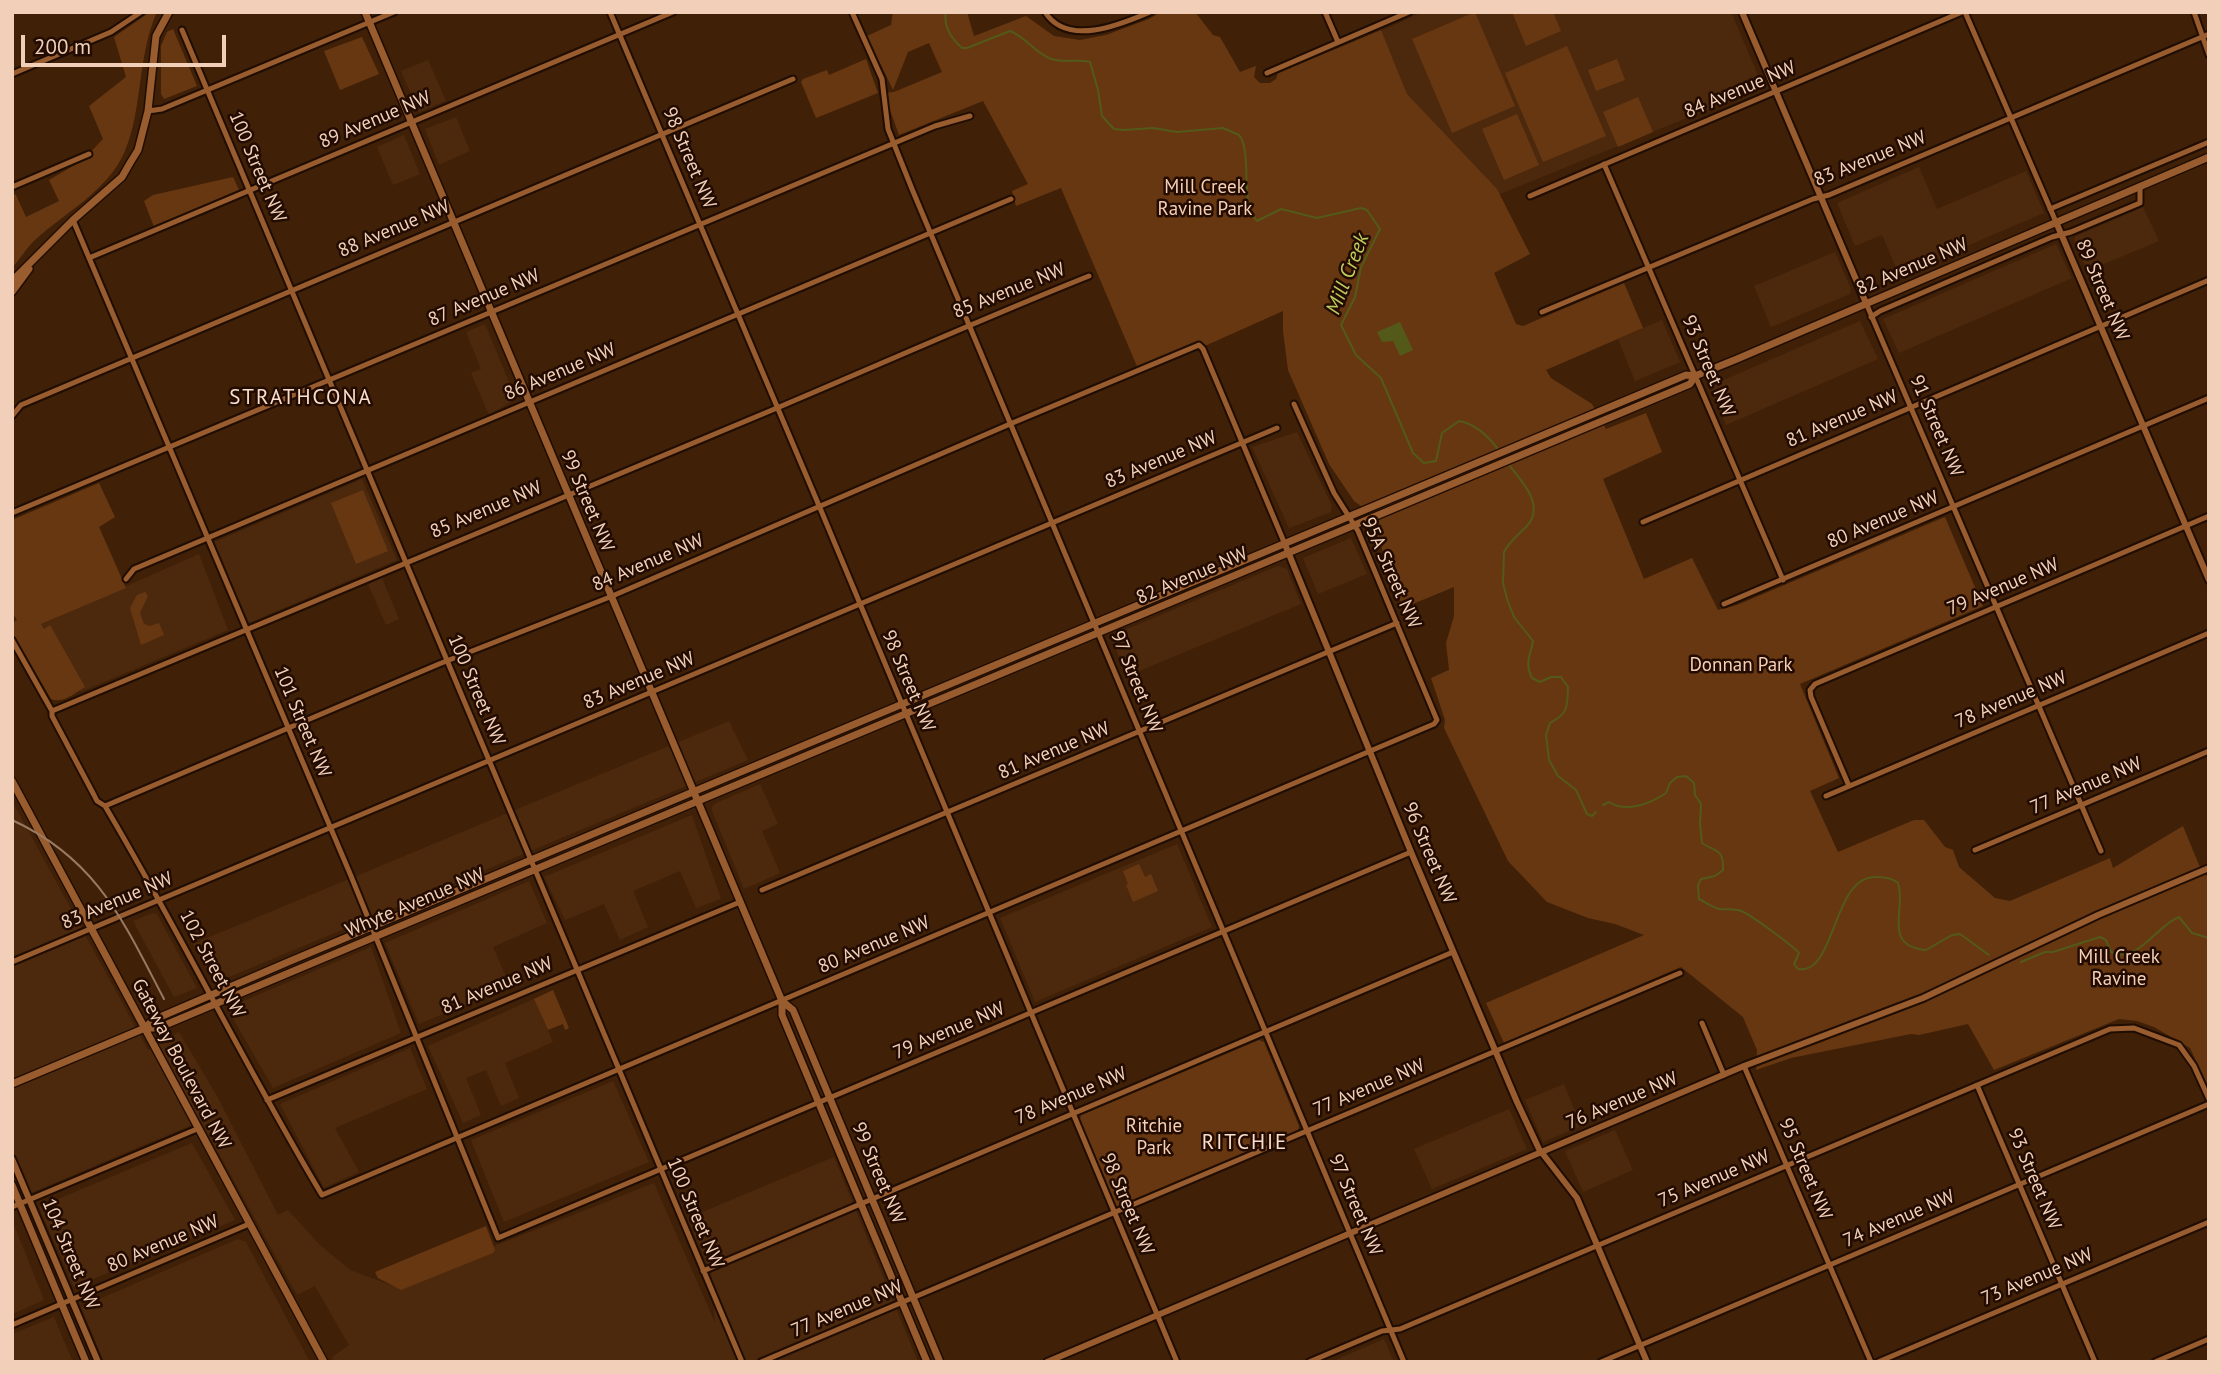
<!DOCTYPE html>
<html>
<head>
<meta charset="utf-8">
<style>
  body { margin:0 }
  #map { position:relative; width:2221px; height:1374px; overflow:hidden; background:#402108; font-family:"PT Sans",sans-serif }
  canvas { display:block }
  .frame { position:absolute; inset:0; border:14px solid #f1cfb8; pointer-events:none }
  .scale { position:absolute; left:21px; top:35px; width:205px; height:32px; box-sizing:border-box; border:4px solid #f1cfb8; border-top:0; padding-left:9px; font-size:21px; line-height:24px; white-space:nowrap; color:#f1cfb8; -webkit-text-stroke:5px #220b00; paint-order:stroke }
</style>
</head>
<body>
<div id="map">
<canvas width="2221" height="1374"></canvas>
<div class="frame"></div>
<div class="scale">200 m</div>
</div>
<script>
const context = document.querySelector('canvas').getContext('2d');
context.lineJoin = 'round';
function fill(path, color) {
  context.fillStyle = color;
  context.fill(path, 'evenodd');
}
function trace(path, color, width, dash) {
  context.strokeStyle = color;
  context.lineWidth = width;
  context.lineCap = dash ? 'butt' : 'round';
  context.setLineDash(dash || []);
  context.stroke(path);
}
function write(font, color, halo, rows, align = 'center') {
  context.font = font + ' "PT Sans",sans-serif';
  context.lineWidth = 5;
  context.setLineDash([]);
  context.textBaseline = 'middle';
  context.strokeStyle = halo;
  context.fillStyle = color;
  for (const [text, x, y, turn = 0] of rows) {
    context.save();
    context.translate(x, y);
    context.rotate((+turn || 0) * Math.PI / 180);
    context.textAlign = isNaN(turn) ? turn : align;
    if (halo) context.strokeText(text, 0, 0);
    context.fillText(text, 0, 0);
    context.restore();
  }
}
fill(new Path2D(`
  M1423 12H1731L1763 87 1500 194 1407 94 1381 31Z
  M428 60 446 101 419 112 401 71Z
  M456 117 470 151 439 165 425 129Z
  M404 135 420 174 393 185 377 147Z
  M1919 167 1937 209 2026 171 2044 213 1899 275 1882 235 1855 246 1837 203Z
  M2143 207 2159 241 2087 271 2074 239 2076 236Z
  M2056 244 2072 278 1899 353 1883 319Z
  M1835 252 1851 289 1850 294 1771 327 1754 286Z
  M1662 320 1680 362 1635 381 1618 339Z
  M1860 321 1878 359 1726 425 1710 386Z
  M485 324 516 399 489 415 471 373 481 369 466 332Z
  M1297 432 1332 506 1331 512 1289 528 1252 447Z
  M362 479 397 560 249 623 214 542Z
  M1351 538 1367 574 1318 594 1303 558Z
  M199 554 228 630 80 692 41 624Z
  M1278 566 1287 569 1301 604 1127 676 1110 636Z
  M382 578 399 619 386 625 368 584Z
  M729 721 748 760 215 983 193 944Z
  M760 784 778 824 762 831 780 873 744 889 712 811V807L716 803Z
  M12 801 148 1050 179 1032 218 1098 278 1215 288 1210 320 1245 350 1270 393 1286 654 1183 715 1323 711 1273 688 1218 834 1157 918 1362H334L332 1357 349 1345 315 1286 297 1295 201 1121 12 1201Z
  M692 815 721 899 696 908 680 871 633 891 648 927 620 940 604 904 565 920 544 877Z
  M1177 844 1212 927 1035 1002 1000 918Z
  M529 881 547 923 493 947 510 986 419 1024 385 943Z
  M153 913 157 914 197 988 174 997 133 921Z
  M371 947 401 1033 273 1088 227 1008Z
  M534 999 553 1042 505 1063 519 1098 501 1106 486 1070 466 1078 481 1115 463 1123 428 1046Z
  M410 1048 427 1089 335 1128 359 1172 324 1188 280 1104Z
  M613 1081 649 1162 504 1222 471 1140Z
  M1564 1084 1581 1126 1543 1142 1525 1100Z
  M1509 1109 1527 1149 1432 1189 1414 1149Z
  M1615 1130 1633 1170 1583 1192 1565 1151Z
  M192 1143 235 1220 74 1287 39 1207Z
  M12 1220 44 1300 12 1314Z
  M238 1239 246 1242 310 1362H104L81 1307Z
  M54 1317 73 1362H12V1334Z
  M1384 1339 1394 1362H1331Z`), '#4c290d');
fill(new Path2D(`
  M150 12H157C137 56 143 111 124 153 108 190 65 213 36 239 27 247 20 259 12 268V193L16 195 26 217 59 201 49 180 83 160 103 139 89 106 126 77 114 37Z
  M893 12H967L974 36 1026 16 1054 36 1080 40 1106 35 1149 19 1161 12H1195L1213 35 1220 37 1240 72 1256 66 1254 77 1260 83H1270L1276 79 1278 73 1381 30 1407 94 1497 189 1530 254 1494 273 1516 324 1523 326 1624 283 1643 328 1546 370 1551 378 1592 404 1606 429 1646 413 1662 452 1603 479 1644 579 1692 558 1718 610 1737 605 1945 517 1983 606 1800 684 1839 778 1810 791 1838 852 1914 820H1924L1945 847 1953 850 1959 867 1995 898 2010 901 2110 858 2113 868 2183 826 2199 865 2209 879V1088L2190 1048 2154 1027 2137 1021 2119 1019 1994 1070 1968 1024 1919 1035 1911 1034 1791 1058 1756 1070 1757 1050 1743 1017 1681 967 1504 1043 1486 1003 1644 935 1615 924 1588 918 1547 902 1508 861 1444 728 1445 720 1431 678 1449 670 1446 643 1454 616V587L1403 608 1369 512 1354 501 1329 464 1288 370 1283 331V311L1207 345H1199L1139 371 1061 188 1016 206 1012 191 1028 184 983 101 899 135 884 93 894 92 942 72 929 43 908 52 893 90 867 36 891 25Z
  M1475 12 1515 106 1452 133 1412 39Z
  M1512 12H1553L1561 31 1526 46Z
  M173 29 197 86 164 99 161 94V46L167 32Z
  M362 37 379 74 340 90 324 51Z
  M1567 46 1606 136 1543 162 1505 73Z
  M866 59 878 93 816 118 801 82 803 79 827 70 829 75Z
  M1617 59 1625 80 1596 91 1588 70Z
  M1638 97 1653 132 1618 147 1603 112Z
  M1517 114 1539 165 1504 180 1482 129Z
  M233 177 239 190 154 227 144 201 153 195Z
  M99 483 115 517 99 527 126 588 41 624 44 629 50 625 85 687C76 692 64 704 51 699L12 632V623L17 620 12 612V520Z
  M363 490 388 551 356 564 331 503Z
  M145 592 148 596 140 613 144 624 150 626 159 623 164 635 141 645 130 608 137 595Z
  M1139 864 1145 877 1151 874 1158 891 1133 902 1126 885 1128 884 1123 871Z
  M553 990 569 1028 565 1030 563 1024 548 1030 534 999Z
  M1259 1040 1264 1042 1299 1126 1298 1131 1121 1206H1116L1080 1120 1081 1115Z
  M486 1226 495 1250 493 1253 401 1290 378 1278 375 1272Z`), '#673711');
fill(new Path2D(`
  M1400 322 1413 350 1400 356 1393 341 1382 342 1377 332Z`), '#535a19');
trace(new Path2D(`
  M946 12C943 26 952 39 962 48H967L1010 31C1026 37 1035 53 1051 59 1064 63 1077 59 1090 62L1098 90 1102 116 1114 129 1124 130 1153 128 1177 132 1223 128 1239 135C1253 152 1239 204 1257 221L1281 209 1317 218 1361 208 1367 210 1380 229 1361 267 1355 297 1341 325 1356 355 1381 378 1413 453 1424 463 1436 461 1442 433 1459 421C1477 424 1490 438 1500 452
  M1509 465C1523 483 1546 506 1526 527 1518 535 1509 542 1504 552L1503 583 1507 599 1514 617 1533 641C1531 654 1524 663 1532 678L1540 682 1551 677H1561L1568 687C1567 707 1569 713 1550 723L1546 735 1549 760 1558 776 1576 790 1587 814 1592 816 1596 812
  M1603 805 1609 802C1625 813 1650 804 1666 793L1670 783 1677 777 1686 776 1694 783 1695 795 1701 804 1700 824 1702 843C1715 852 1724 848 1723 870L1715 876 1701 879 1698 885 1699 899C1705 902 1712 907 1719 909 1726 910 1734 908 1741 911 1750 914 1793 946 1799 953L1794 964 1798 969C1836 976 1832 874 1877 877 1885 877 1892 878 1898 883 1907 908 1881 946 1926 950L1952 935 1960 934 1989 955
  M2021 962 2045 952H2053L2100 937 2106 940 2111 952C2137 965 2157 925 2179 917L2192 933 2209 938`), '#535a19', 2);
const minor = new Path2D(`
  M610 12 820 508 1177 1362
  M852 12 882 79 888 129 912 189 1404 1362
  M1045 12C1067 47 1120 25 1150 12
  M1325 12 1338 42
  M1965 12 2056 222
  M2194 12 2209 55
  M182 30 742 1362
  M1267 73 1409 12
  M12 74 111 32 141 12
  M148 111 162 109 394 12
  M1604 164 1783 580
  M12 187 89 154
  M1530 196 1962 12
  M2050 209 2209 142
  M73 220 351 876 498 1238 1411 852
  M89 258 673 12
  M1866 303 2101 851
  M1542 312 1813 199 1829 195 2209 34
  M1871 317 1880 311 2052 237 2071 232 2140 203V187
  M12 416 21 405 793 79
  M12 513 935 126 970 116
  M1643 522 2209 280
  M126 579 134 569 1011 199
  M1724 604 2209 398
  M12 640 52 711V716L94 795 97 801 105 806C181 934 246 1068 322 1195L1434 724 1437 720 1434 713 1358 531 1334 493 1294 404
  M52 711C293 609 535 509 777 408 881 364 984 318 1089 276
  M1849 786 1811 697 1810 690 1815 684 2209 516
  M1826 796 2209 633
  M105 806 439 664 610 597 1010 424 1199 345 1203 349 1284 542
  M1975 850 2209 751
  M762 890 1397 623
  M12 962 1277 428
  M1702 1023 1724 1075
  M1744 1066 1871 1362
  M1977 1085 2095 1362
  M267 1100 740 902
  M12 1207 197 1129
  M703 1271 1453 952
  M12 1325 249 1224
  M761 1362 1680 973
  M1309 1362 1382 1331 1400 1329 2110 1029 2134 1028 2179 1045 2194 1066 2209 1099
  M1601 1362 2209 1104
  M1878 1362 2209 1222
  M2155 1362 2209 1339`);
const tertiary = new Path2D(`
  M1742 12 1866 303
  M2056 222 2209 580
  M1284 542 1411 852 1517 1102 1539 1149 1577 1198 1647 1362
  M12 1159 98 1362
  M1047 1362 1744 1066 1923 998 2098 915 2209 868`);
const secondary = new Path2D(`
  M365 12 782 1001V1015L927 1362
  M12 281 73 220 122 177 130 163 138 150 148 111 156 36 169 12
  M12 292 29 269
  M12 781 324 1362
  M782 1001 793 1010 940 1362
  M145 1028H158L1690 384 1695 376
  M12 1084 145 1028 153 1020 288 962 1686 375 1695 376 1737 359 2209 157
  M12 1185 86 1362`);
trace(minor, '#200d02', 9);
trace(tertiary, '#200d02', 10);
trace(secondary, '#200d02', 10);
trace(minor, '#985c2f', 5);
trace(tertiary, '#985c2f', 6);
trace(secondary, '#985c2f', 7);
trace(new Path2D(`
  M12 820C97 859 123 921 164 999`), '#9a7961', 2);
write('19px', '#f1cfb8', '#220b00', [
  ["84 Avenue NW",1740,90,-23],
  ["89 Avenue NW",375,120,-23],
  ["98 Street NW",689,158,67],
  ["83 Avenue NW",1870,159,-22],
  ["100 Street NW",257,167,67],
  ["88 Avenue NW",394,229,-23],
  ["82 Avenue NW",1912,267,-23],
  ["89 Street NW",2102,290,67],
  ["85 Avenue NW",1009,291,-22],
  ["87 Avenue NW",484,298,-23],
  ["93 Street NW",1708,366,67],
  ["86 Avenue NW",560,372,-23],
  ["81 Avenue NW",1842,419,-23],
  ["91 Street NW",1936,426,67],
  ["83 Avenue NW",1161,460,-23],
  ["99 Street NW",587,501,67],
  ["85 Avenue NW",486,510,-23],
  ["80 Avenue NW",1883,520,-23],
  ["84 Avenue NW",648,563,-23],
  ["95A Street NW",1391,573,66],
  ["82 Avenue NW",1192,576,-23],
  ["79 Avenue NW",2003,587,-23],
  ["83 Avenue NW",639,681,-23],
  ["98 Street NW",908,681,67],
  ["97 Street NW",1136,682,68],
  ["100 Street NW",476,690,67],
  ["78 Avenue NW",2011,700,-23],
  ["101 Street NW",302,722,67],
  ["81 Avenue NW",1054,751,-23],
  ["77 Avenue NW",2086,786,-23],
  ["96 Street NW",1429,853,67],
  ["83 Avenue NW",117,901,-23],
  ["Whyte Avenue NW",415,903,-23],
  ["80 Avenue NW",874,945,-23],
  ["102 Street NW",212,964,62],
  ["81 Avenue NW",497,986,-23],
  ["79 Avenue NW",949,1031,-23],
  ["Gateway Boulevard NW",181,1064,62],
  ["77 Avenue NW",1369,1088,-23],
  ["78 Avenue NW",1071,1096,-23],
  ["76 Avenue NW",1622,1101,-23],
  ["95 Street NW",1805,1169,67],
  ["99 Street NW",878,1173,67],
  ["75 Avenue NW",1714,1179,-23],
  ["93 Street NW",2034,1179,67],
  ["98 Street NW",1127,1204,67],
  ["97 Street NW",1355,1205,67],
  ["100 Street NW",695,1213,67],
  ["74 Avenue NW",1899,1219,-23],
  ["80 Avenue NW",163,1244,-23],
  ["104 Street NW",70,1254,67],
  ["73 Avenue NW",2037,1277,-23],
  ["77 Avenue NW",847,1309,-23]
]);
write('19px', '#f6cfb5', '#220b00', [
  ["Mill Creek",1205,188],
  ["Ravine Park",1205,210],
  ["Donnan Park",1741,666],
  ["Mill Creek",2119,958],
  ["Ravine",2119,980],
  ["Ritchie",1154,1127],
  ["Park",1154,1149]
]);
write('italic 21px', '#becc5a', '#220b00', [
  ["Mill Creek",1348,274,-69]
]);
context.letterSpacing = '2px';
write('21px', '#fadecc', '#220b00', [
  ["STRATHCONA",301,398],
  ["RITCHIE",1245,1143]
]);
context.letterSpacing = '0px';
</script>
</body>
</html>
